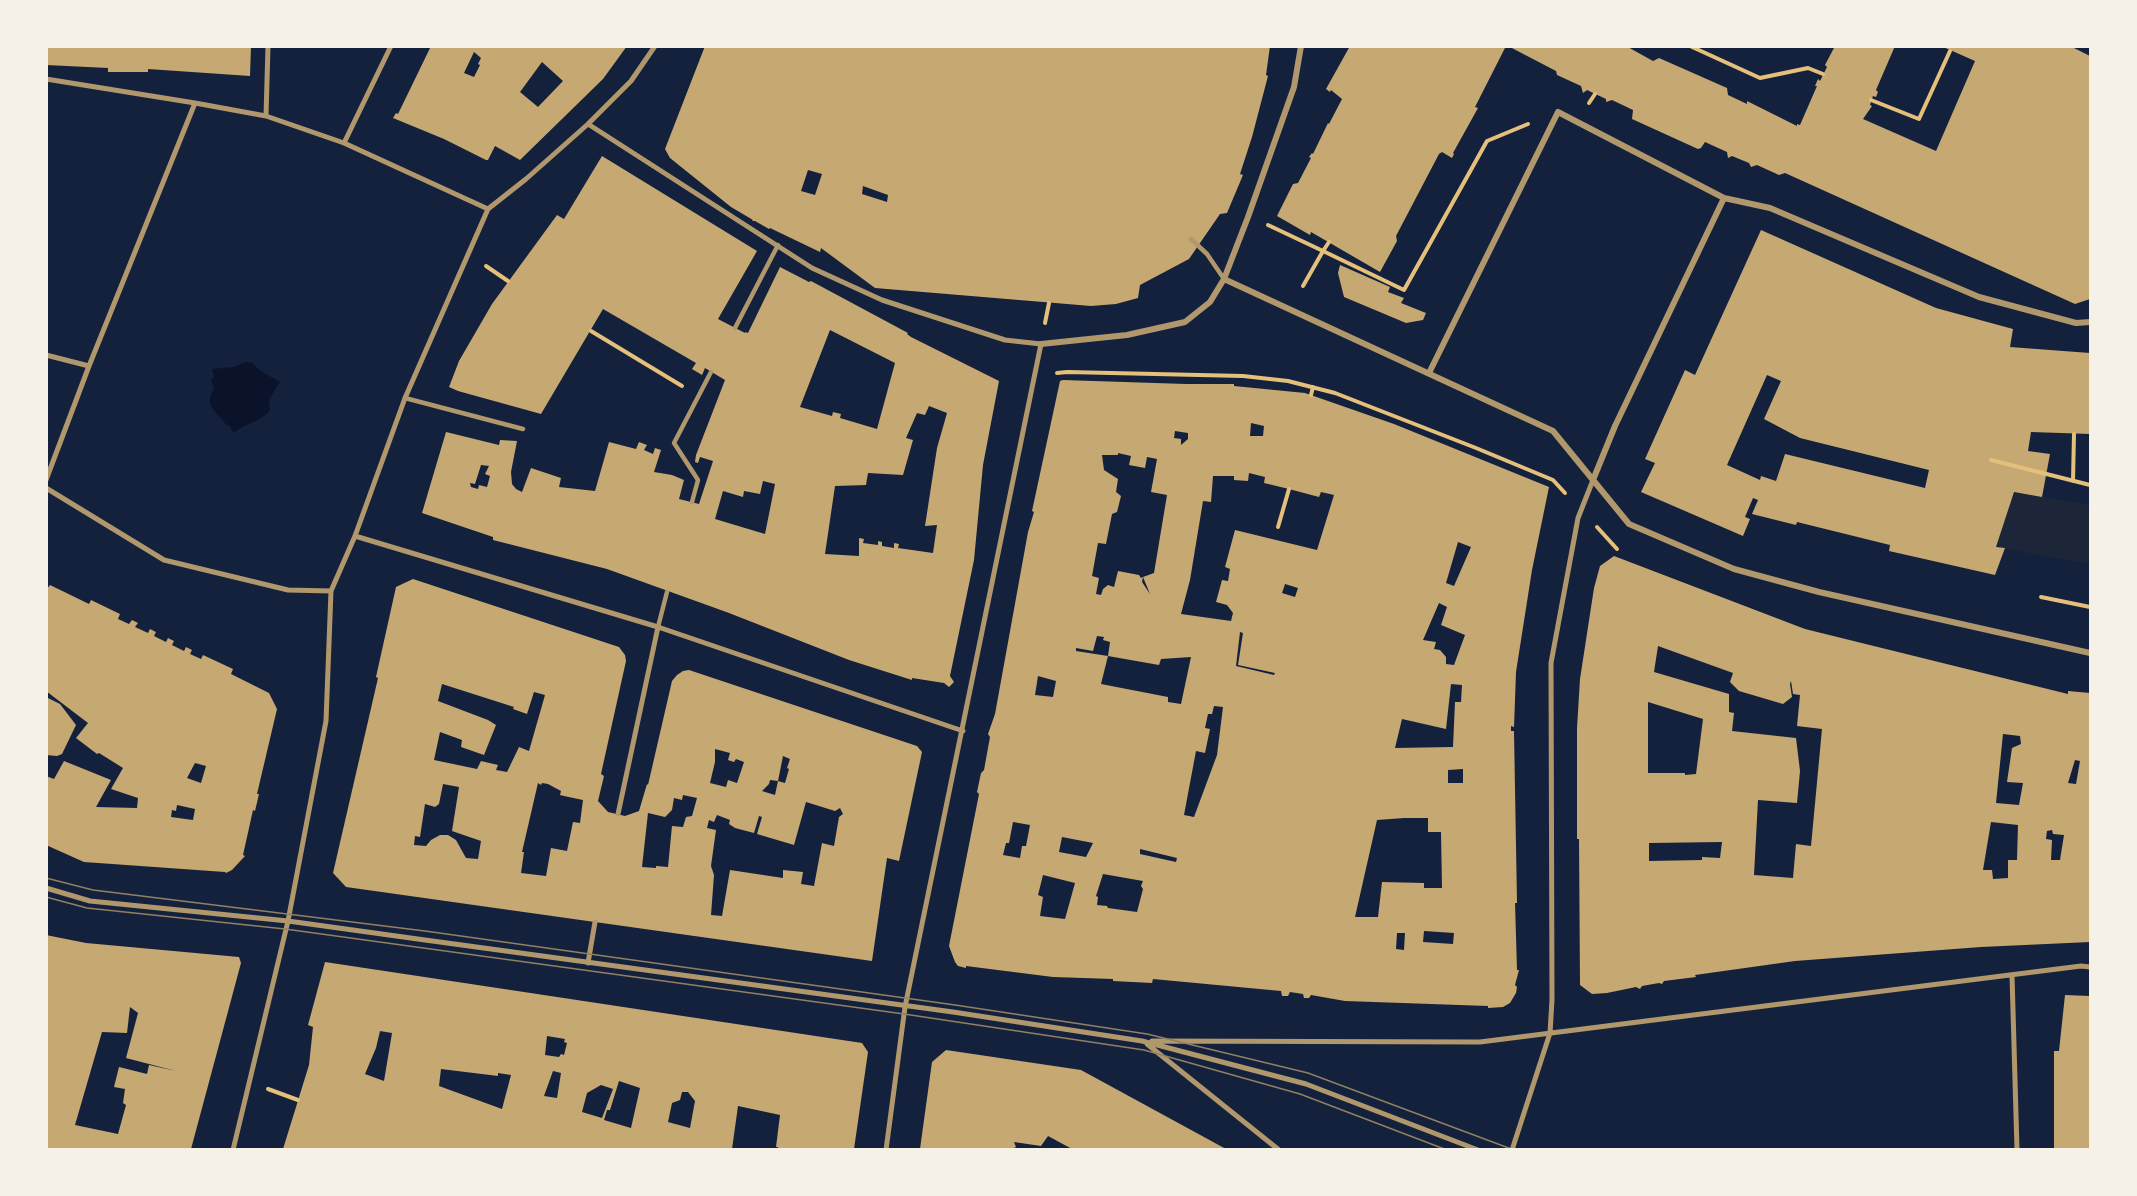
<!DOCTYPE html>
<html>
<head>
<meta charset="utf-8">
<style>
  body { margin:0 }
  #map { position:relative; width:2137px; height:1196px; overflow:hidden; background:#14213d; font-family:Jost,sans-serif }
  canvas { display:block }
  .frame { position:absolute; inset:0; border:48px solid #f6f1e7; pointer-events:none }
</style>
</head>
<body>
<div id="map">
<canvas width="2137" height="1196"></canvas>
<div class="frame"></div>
</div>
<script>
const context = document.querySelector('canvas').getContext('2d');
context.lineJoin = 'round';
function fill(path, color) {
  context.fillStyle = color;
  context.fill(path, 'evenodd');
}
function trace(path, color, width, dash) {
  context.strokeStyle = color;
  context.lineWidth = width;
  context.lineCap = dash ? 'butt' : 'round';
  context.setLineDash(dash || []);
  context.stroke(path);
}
fill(new Path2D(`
  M2014 492 2090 505V564L1996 547Z`), '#1d2539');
fill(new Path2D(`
  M246 362 252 363 262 372 280 382 269 400 270 410C260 423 246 422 234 433L229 425 227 426C219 412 202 407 214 389L211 380 214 378 212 369 234 367Z`), '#0b132b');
fill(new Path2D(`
  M46 46H251L250 76 148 69V72H108V68L46 65Z
  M431 46H627L603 79 520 160 495 146 488 160H486L444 139 393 118 396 113 398 114ZM474 52 481 58 478 64 480 65 474 77 464 73ZM542 62 563 81 538 107 520 92Z
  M705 46H1270L1266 75 1268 76 1252 137 1240 174 1243 175 1227 213 1220 214 1189 259 1140 285 1138 298 1116 304 1091 306 875 288 821 248 820 252 770 228 769 229 755 221H752L753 220 731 207 670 158 665 149ZM808 170 822 174 815 195 801 191ZM863 186 888 195 887 202 862 194Z
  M1350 46H1506L1475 107 1478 108 1453 153 1454 154 1452 158 1442 152 1439 154 1396 236 1397 241 1380 272 1311 232 1310 235 1277 216 1293 184 1298 183 1311 158 1309 157 1312 153 1313 154 1328 123 1329 124 1342 99 1331 90 1330 92 1326 89Z
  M1508 46H1626L1653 61 1659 58 1727 88 1728 95 1747 104V101L1797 126V124L1800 125 1817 86H1815L1818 79 1820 81 1827 67 1825 65 1835 46H1895L1876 90 1878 92 1876 97 1873 96 1870 105 1872 106 1863 119 1936 151 1975 61 1941 46H2070L2090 56V299L2075 304 1785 173 1779 175 1757 165 1751 167 1749 163 1732 156 1728 158 1727 152 1705 142 1701 148 1698 149 1632 119 1633 110 1612 100 1606 102V99L1587 90 1583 93 1581 86 1557 75 1556 71Z
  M602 156 757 251 718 319 745 333V332L748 333 780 267 809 282 811 281 908 333 907 334 911 337 999 381 983 465 974 560 950 676 954 682 949 687 944 683 912 678V680L849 660 729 613 607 569 493 540V537L422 513 446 432 499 445 500 440 517 441 511 472 512 484 516 489 522 492 531 468 561 478 559 487 595 491 609 442 636 449 639 442 647 445 644 450 653 454 655 448 661 450 654 472 672 475 684 480 679 499 699 504 713 461 700 457 698 463 695 462 696 455 725 380 705 368 702 375 692 369 696 363 603 309 541 414 458 391 449 387 459 361 492 304 557 215 564 219ZM830 330 895 363 877 429 840 418 841 414 833 412 832 416 800 407ZM929 406 947 413 937 448 925 526 937 525 933 553 898 548 899 544 894 543V548L882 546V542L878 541V545L863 543 864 539 859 538V556L825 554 835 486 866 485 868 473 903 475 913 440 906 438 917 413 925 415ZM481 465 489 466 485 474 490 476 487 487 479 485 478 489 471 487 470 483 475 484ZM763 481 775 484 765 534 715 519 723 491 743 497 744 491 760 494Z
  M1761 230 1936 308 2013 329 2010 347 2090 353V434L2031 432 2028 451 2050 454 2042 497 2014 492 1996 547 2005 548 1995 575 1889 551 1890 545 1797 522 1796 525 1752 514 1758 500 1753 498 1745 517 1750 519 1743 536 1641 492 1655 463 1645 459 1685 370 1695 375ZM1767 375 1781 381 1764 419 1800 438 1929 470 1925 488 1785 454 1776 481 1761 476 1760 480 1727 465Z
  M1340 265 1390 287 1388 292 1404 298 1401 303 1426 313 1423 320 1406 323 1344 297 1338 273Z
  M1063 380 1186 384H1234V386L1305 393 1394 424 1549 487 1532 570 1516 672 1514 727 1511 726V731H1514L1517 903H1515L1517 970H1519L1515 985 1517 987 1516 993 1510 1003 1503 1007 1488 1008V1006L1345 1001 1311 995 1309 998H1304L1303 994 1290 992 1288 996H1282L1281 991 1153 979 1152 983 1113 981V979L1053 977 966 966V968L958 966 955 962 949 946 979 794 977 792 981 773 984 770 990 737 988 734 995 714 1028 532 1034 512 1032 511 1060 381ZM1251 423 1264 426 1263 436H1250ZM1175 431 1188 433V439L1181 445V439L1174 438ZM1118 453 1131 456 1129 465 1145 468 1147 457 1157 459 1151 492 1167 495 1154 573 1143 577 1150 594 1142 582 1143 577 1141 578 1139 575 1118 571 1114 587 1108 585 1103 589 1101 595 1096 594 1099 578 1092 576 1098 543 1106 544 1112 514 1117 512 1121 496 1116 492 1118 479 1104 470 1102 455H1118ZM1249 473 1265 477 1264 483 1289 489 1319 497 1321 492 1334 495 1317 550 1235 530 1225 567 1230 569 1228 581 1222 580 1216 602 1227 605 1233 613 1231 621 1181 614 1190 580 1203 501 1211 502 1213 476H1234V480L1248 481ZM1458 542 1471 547 1454 586 1446 583ZM1285 584 1298 588 1295 597 1282 593ZM1439 603 1447 607 1441 625 1465 635 1454 665 1446 664V657L1440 650 1434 649 1436 642 1423 640ZM1240 632 1243 633 1238 665 1275 673 1274 675 1236 666ZM1097 636 1104 637 1103 640 1110 642 1108 656 1159 665 1161 659 1191 657 1181 704 1168 702V697L1101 684 1108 656 1076 651V648L1093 651ZM1038 676 1056 681 1053 697 1035 695ZM1451 684 1462 685 1461 702H1455L1453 747 1395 748 1402 719 1446 729ZM1214 706 1223 707 1217 755 1194 817 1184 815 1196 751 1205 753 1210 729 1205 728 1208 714H1212ZM1463 769V783H1448V770ZM1404 818H1428V832H1441L1442 888H1424V883L1382 882 1378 917H1355L1377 820ZM1013 822 1030 825 1026 846H1022L1020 858 1003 855 1006 843H1009ZM1062 837 1093 843 1086 857 1059 852ZM1140 849 1177 858 1176 862 1140 854ZM1103 874 1143 881 1141 886 1143 889 1137 912 1108 908 1107 906 1097 905 1098 897 1096 896ZM1043 875 1075 883 1065 919 1040 916 1043 897 1038 895ZM1424 931 1454 933 1453 944 1423 942ZM1397 933H1405L1404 950 1396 949Z
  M1614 556 1805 629 2068 694V691L2090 693V942L1981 947 1795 961 1695 975 1696 977 1664 981 1662 984 1659 983 1642 986 1640 989 1636 987 1607 993 1592 994 1580 985 1579 839H1577V728L1580 679 1594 588 1600 566ZM1658 646 1733 673 1730 682 1739 691 1783 704 1792 697 1790 684 1791 681 1793 694 1800 695 1797 726 1822 729 1811 846 1796 844 1793 878 1754 875 1758 800 1797 803 1800 771 1796 738 1732 731 1734 713 1729 712V694L1654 672ZM1648 702 1703 719 1696 774 1685 775V773H1648ZM2003 734 2020 736 2021 744 2012 748 2007 782 2023 783 2019 805 1996 803ZM2075 760 2080 761 2076 784 2068 783ZM1991 822 2018 825 2017 860H2008V878L1993 879 1992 870H1983ZM2052 830 2053 834 2064 835 2060 860H2051L2052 840 2046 839 2047 831ZM1722 842 1720 858 1702 857V860L1649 861V843Z
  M413 579 619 647 625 655 626 661 601 774 604 776 598 801 608 812 625 816 639 811 647 784 648 785 672 681 677 675 683 671 689 670 917 746 922 752 899 861 887 858 872 961 346 887 333 873 378 678 376 677 396 587ZM442 684 514 707 513 709 527 714 534 692 545 695 529 751 519 747 507 772 496 770 498 765 481 761 477 769 434 760 440 732 462 740 461 747 484 755 496 725 488 720 438 701ZM715 749 730 753 728 760 734 762 736 759 744 762 737 783 728 780 726 787 710 783 715 762ZM783 756 790 759 787 768 789 769 785 783 778 781 775 795 762 791 769 784 770 780 778 781ZM538 783 541 785 542 783 548 784 561 791 560 795 564 796 583 800 580 823 573 822 567 851 551 848 546 876 521 873 524 852H522ZM443 784 459 787 452 831 481 841 478 859 466 858 456 840 448 835H440L431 840 426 846 414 845 415 836 420 837 425 804 435 807 439 804ZM683 795 697 798 692 816 686 817 683 827 672 826 668 867 656 866V868L642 867 648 813 665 817 672 810 674 798 682 800ZM806 802 835 811 840 808 843 814 839 817 834 846 822 843 814 886 801 884 803 872 783 870V878L730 870 722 916 711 915 714 875 711 866 716 830 707 828 709 820 714 822 717 815 730 820 729 824 735 828 754 833 759 816 762 817 757 834 794 845Z
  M50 585 89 604 91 600 120 614 118 619 129 624 132 620 138 623 135 627 148 633 150 629 156 632 154 636 166 642 168 638 174 641 172 645 184 651 186 647 192 650 190 654 201 659 203 655 233 669 231 674 269 693 277 709 257 794H259L255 811 253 810 243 855 245 856 232 870 226 873 225 872 84 862 46 845V776L54 779 64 761 111 780 96 807 137 808 138 798 111 789 123 768 99 753 97 754 76 738 88 723 46 691V590ZM195 763 206 766 201 783 187 778ZM177 805 195 809 193 820 171 817 172 810 176 811Z
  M46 697 60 704 76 725 62 754 57 756 46 755Z
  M46 935 86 943 239 957 241 963 191 1149H46ZM130 1007 138 1013 126 1058 176 1071 149 1065 147 1074 119 1067 114 1087 125 1089 123 1103 126 1105 118 1134 75 1125 102 1032 127 1033Z
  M325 962 862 1043 868 1052 854 1149H778V1147H776L780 1115 738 1106 732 1149H283L309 1065 313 1027 308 1025ZM380 1031 392 1033 384 1081 365 1074 376 1048ZM547 1036 565 1039 564 1042 567 1043 564 1055 561 1054 559 1057 545 1055ZM441 1069 498 1076V1073L511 1075 502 1109 439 1086ZM553 1071 561 1073 557 1098 544 1096ZM619 1081 640 1088 631 1128 604 1120 607 1110H610ZM601 1085 613 1089 602 1118 582 1112 587 1093ZM682 1092H688L695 1101 690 1128 668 1122 672 1103 680 1100Z
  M2065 995 2090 996V1149H2054V1051H2059Z
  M946 1050 1081 1070 1226 1149H1072L1048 1136 1041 1146 1014 1142 1016 1147 1012 1149H920L932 1062Z`), '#c6a872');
trace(new Path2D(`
  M1690 46 1760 78 1808 68 1823 74
  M1871 100 1919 119 1950 51
  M1589 103 1595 94
  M1268 225 1323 251 1303 286
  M1329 242 1323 251 1404 290 1487 141 1528 124
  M486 266 508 281
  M1045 323 1049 303
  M591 331 682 386
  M1057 373 1067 372 1243 376 1288 381 1335 393 1476 448 1553 480 1565 493
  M1311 395 1313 387
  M1991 460 2090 485
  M2073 481 2074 434
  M1278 527 1289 489
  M1597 527 1617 549
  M2041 597 2090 607
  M268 1089 298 1100`), '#e5c07b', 4);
trace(new Path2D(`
  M1191 239 1207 254 1224 279
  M735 328 778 245
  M405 398 523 429
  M692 502 698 480 674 443 711 372
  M658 627 667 592`), '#b1986c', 4.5);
trace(new Path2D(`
  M46 79 195 103
  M266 116 268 46
  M588 124 812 268 882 300 1005 340 1041 344 905 1007 886 1150
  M344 143 391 46
  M46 355 89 366
  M46 480 89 366 195 103 266 116 344 143 488 209
  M46 488 164 560 288 590 331 591
  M355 536 658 627 963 731
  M618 814 658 627
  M46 888 90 901 288 921 425 940 953 1012 1142 1041 1306 1084 1478 1150
  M588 963 595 922
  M2012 975 2017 1150
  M1152 1041 1480 1042 2081 966 2090 967
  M1147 1044 1279 1150
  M233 1150 288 921 326 721 331 591 355 536 405 398 488 209 526 179 588 124 631 81 655 46
  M1512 1150 1550 1033 1552 1000 1551 663 1578 518 1593 480`), '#b1986c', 5);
trace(new Path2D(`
  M1724 198 1770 208 1979 297 2076 323 2090 322
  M1224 279 1553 431 1629 524 1734 569 1819 592 2090 653
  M1041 344 1127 335 1185 322 1210 302 1224 279 1248 217 1294 87 1301 46
  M1429 373 1558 112 1724 198 1615 426 1593 480`), '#b1986c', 6);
trace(new Path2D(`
  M46 878 93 890 425 931 955 1005 1147 1034 1308 1073 1514 1150
  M46 897 87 908 285 929 904 1014 1144 1050 1300 1094 1447 1150`), '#918062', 1.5);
</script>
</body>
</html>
